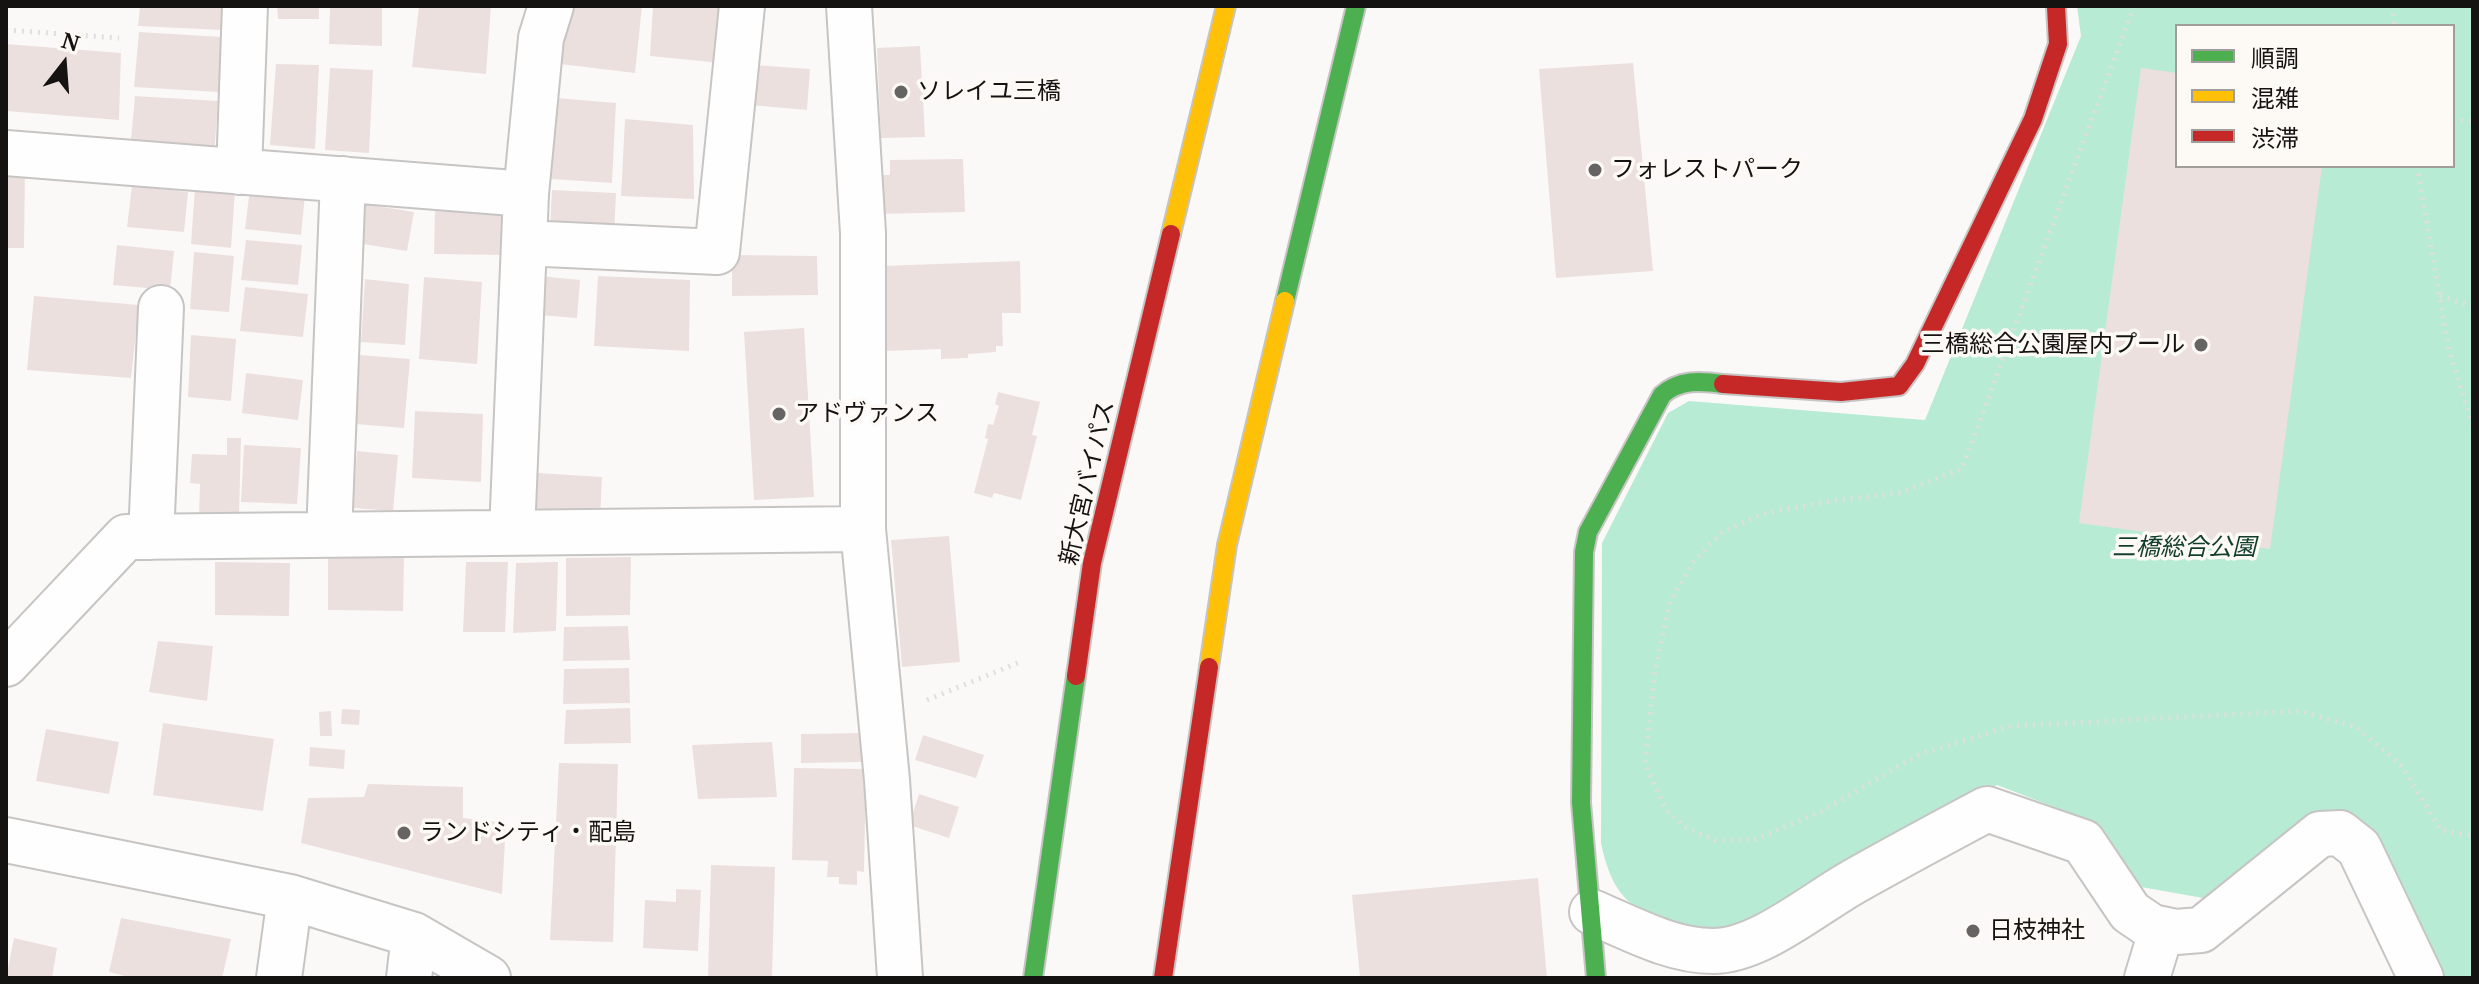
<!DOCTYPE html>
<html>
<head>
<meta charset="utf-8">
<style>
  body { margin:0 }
  #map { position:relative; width:2479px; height:984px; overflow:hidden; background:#fbf9f7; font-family:"Noto Serif","Noto Sans JP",serif }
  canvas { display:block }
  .frame { position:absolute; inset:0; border:8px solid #141312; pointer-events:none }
  .legend { position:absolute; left:2175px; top:24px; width:280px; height:144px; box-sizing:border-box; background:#fdf9f5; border:2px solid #a09d9a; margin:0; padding:10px 14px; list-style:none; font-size:24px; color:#141312 }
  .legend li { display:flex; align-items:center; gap:16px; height:40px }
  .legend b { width:40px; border:2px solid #a09d9a }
  .north { position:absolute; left:24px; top:24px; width:80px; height:80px; -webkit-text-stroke:6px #fdf9f5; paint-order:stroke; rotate:17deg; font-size:22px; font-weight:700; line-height:32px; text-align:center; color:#141312 }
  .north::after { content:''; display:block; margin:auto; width:28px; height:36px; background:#141312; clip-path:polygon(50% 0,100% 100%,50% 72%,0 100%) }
</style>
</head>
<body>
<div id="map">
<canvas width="2479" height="984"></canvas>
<div class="frame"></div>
<ul class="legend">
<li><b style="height:10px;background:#4caf50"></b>順調</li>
<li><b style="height:10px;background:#ffc107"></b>混雑</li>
<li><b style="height:10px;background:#c62828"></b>渋滞</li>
</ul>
<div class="north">N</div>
</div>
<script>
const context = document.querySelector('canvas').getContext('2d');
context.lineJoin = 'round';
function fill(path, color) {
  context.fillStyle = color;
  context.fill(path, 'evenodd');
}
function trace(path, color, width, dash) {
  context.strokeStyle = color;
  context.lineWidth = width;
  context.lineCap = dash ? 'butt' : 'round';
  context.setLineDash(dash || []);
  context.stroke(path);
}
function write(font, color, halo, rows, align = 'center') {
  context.font = font + ' "Noto Serif","Noto Sans JP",serif';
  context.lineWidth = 7;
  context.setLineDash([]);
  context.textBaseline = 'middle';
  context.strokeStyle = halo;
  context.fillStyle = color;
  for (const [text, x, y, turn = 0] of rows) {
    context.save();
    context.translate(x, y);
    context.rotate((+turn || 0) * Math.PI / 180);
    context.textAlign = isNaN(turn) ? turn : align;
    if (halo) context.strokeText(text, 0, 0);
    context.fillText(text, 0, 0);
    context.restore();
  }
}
fill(new Path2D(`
  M2077 6H2473V978H2442L2318 822 2203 898 2141 887 2088 820 1997 785C1938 817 1879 850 1820 882 1790 899 1756 923 1721 928 1689 933 1649 920 1625 898 1611 883 1605 862 1601 843L1602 543 1668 413 1689 401 1925 420 2081 36ZM2177 26H2453V166H2177Z`), '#b8ebd4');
fill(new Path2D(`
  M140 6H223L222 30 138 26Z
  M277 6H319V19H278Z
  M330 6H382V46L329 44Z
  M419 6H491L486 74 412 67Z
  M567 6H642L635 73 560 64Z
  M653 6H724L721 63 650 56Z
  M139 32 222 37 218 92 134 87Z
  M6 44 121 53 119 120 6 111Z
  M920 46 925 137 881 138 877 48Z
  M1633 63 1653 271 1556 278 1539 69Z
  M276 64 319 65 315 149 270 145Z
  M754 65 810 69 807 110 750 105Z
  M330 68 373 70 369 153 325 150Z
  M2141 68 2177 73V166H2322L2270 549 2079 523Z
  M135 96 218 101 214 156 130 151Z
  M544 97 616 103 612 183 537 178Z
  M625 119 693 125 694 199 621 196Z
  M963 159 965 212 877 214 875 175H890V160Z
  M6 169 25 170 24 248H6Z
  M132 186 188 192 184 232 127 227Z
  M195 187 235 191 231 248 191 244Z
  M250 189 305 195 301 235 245 229Z
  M552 190 616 193 614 235 550 229Z
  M357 203 414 212 407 251 351 242Z
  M435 209 507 210 506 255 434 254Z
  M246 240 302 245 298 285 241 280Z
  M117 245 174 251 170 290 113 285Z
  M194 252 234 256 229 312 190 309Z
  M732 255 817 256 818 295 732 296Z
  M1020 261 1021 313H1002L1003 346H996V352L968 354V358L941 359V349L885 351 882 266Z
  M540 276 580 280 577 318 539 315Z
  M598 276 690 280 689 351 594 346Z
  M424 277 482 282 477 364 419 359Z
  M365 279 409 284 405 345 361 342Z
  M245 287 308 294 303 337 240 331Z
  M34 296 139 305 131 378 27 370Z
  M804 328 814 497 754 500 744 332Z
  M191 335 236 339 231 401 188 397Z
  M360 355 410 359 404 428 355 424Z
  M246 373 303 380 298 420 242 413Z
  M998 392 1040 402 1032 435 1037 436 1021 500 994 493 992 498 974 493 988 439 985 438 988 424 993 425 999 406 995 404Z
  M415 411 483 414 481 482 412 478Z
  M227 438H241L239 516 199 515 200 484 190 483 192 454 227 455Z
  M244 445 301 448 297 504 241 502Z
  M357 451 398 455 393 511 353 508Z
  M538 473 602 477 600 520 535 515Z
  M949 536 960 662 902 667 891 540Z
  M404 557 403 611 328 610V558Z
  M631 557 630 615 566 616V558Z
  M215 562 290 563 289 616 215 615Z
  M466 562H508L505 632H463Z
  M558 562 556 631 513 633 516 563Z
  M628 626 630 660 563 661 564 627Z
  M158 641 213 646 207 701 149 692Z
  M629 668 630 703 563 704 564 669Z
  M630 708 631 743 564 744 566 710Z
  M342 709 360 710 359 725 341 724Z
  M331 711 332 736H320L319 712Z
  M163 723 274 739 263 811 153 795Z
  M46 729 119 742 109 794 36 781Z
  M864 733V762L801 763V734Z
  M923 735 984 755 976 778 915 760Z
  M772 742 777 797 698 799 692 745Z
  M310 747 345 750 344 769 309 766Z
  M559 763 618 764 613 942 550 940Z
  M794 768 866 769 864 872 857 871V885L839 884V877H827L828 861 792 860Z
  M368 784 463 787V818L506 823 502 894 301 843 308 798 364 797Z
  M919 794 959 807 949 838 909 825Z
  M711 865 775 867 772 978H708Z
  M1538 878 1547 978H1360L1352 895Z
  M676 889 701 890 698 951 643 948 645 900 676 902Z
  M121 918 231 939 222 978H133L109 972Z
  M14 938 57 948 52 978H6Z`), '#ece0de');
const street = new Path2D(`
  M849 6 863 233V529L887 780 900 978
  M6 153 526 194
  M239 172 245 6
  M524 243 717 252 742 6
  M512 533 526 194 541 38 551 6
  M329 535 343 179
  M151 537 161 308
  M6 664 126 537 863 529
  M6 840 290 897 414 935 488 978
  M1592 912C1630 928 1671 951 1713 951 1759 951 1814 904 1853 882 1897 857 1942 833 1987 809L2083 842 2130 912 2152 927 2176 932 2201 930 2320 834 2340 833 2359 848 2421 978
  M279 978 290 897
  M409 978 414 935
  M2147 978 2162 929`);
const fast = new Path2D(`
  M1285 301 1356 6
  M1033 978 1076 676
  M1596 978 1581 803 1584 552 1588 532 1662 395C1679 379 1701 381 1723 384`);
const slow = new Path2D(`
  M1171 234 1226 6
  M1209 667 1227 545 1285 301`);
const jam = new Path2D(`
  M1723 384 1841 392 1899 386 1915 364 2033 119 2058 44 2056 6
  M1076 676 1092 563 1171 234
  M1163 978 1209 667`);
trace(street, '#c7c5c3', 48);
trace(fast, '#c7c5c3', 22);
trace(slow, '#c7c5c3', 22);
trace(jam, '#c7c5c3', 22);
trace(new Path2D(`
  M2134 6 1962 469 1899 493 1830 501 1762 514 1722 532 1693 562 1670 602 1655 670 1645 764 1666 810 1685 827 1715 840H1754L1822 811 1920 754 2012 726 2299 711 2356 727 2402 766 2441 830 2473 836
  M2393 6 2394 26
  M6 30 119 38
  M2453 120 2473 121
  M2417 166 2449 350 2473 426
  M2440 296 2473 306
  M6 353H11
  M927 700 1020 662`), '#dfdfde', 5, [2, 6]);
trace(street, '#fefefe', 44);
trace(fast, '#4caf50', 18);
trace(slow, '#ffc107', 18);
trace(jam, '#c62828', 18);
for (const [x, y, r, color] of [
  [901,92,8,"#656462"],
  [1595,170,8,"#656462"],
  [2201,345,8,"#656462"],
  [779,414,8,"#656462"],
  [404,833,8,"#656462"],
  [1973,931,8,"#656462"]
]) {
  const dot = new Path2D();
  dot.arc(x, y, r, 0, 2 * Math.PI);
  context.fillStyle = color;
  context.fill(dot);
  trace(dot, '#fdf9f5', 3);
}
write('24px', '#141312', '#fdf9f5', [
  ["ソレイユ三橋",917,92],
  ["フォレストパーク",1611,170],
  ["三橋総合公園屋内プール",2185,345,"right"],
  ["アドヴァンス",795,414],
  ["ランドシティ・配島",420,833],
  ["日枝神社",1989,931]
], 'left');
write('24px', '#141312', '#fdf9f5', [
  ["新大宮バイパス",1088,483,-77]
]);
write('italic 24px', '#103d2c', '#fdf9f5', [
  ["三橋総合公園",2184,548]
]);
</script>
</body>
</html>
